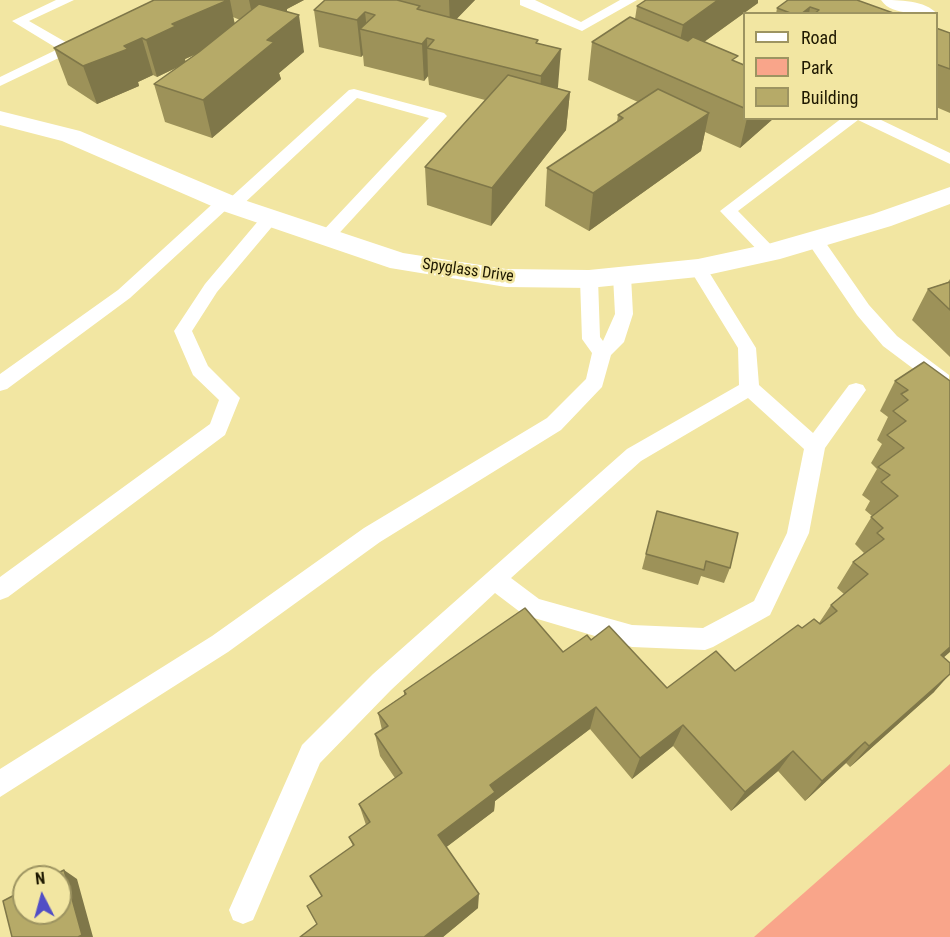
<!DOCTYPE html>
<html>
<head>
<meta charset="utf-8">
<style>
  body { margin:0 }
  #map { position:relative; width:950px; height:937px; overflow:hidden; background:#f2e6a2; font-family:"Roboto Condensed",sans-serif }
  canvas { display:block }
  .legend { position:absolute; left:743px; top:12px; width:195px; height:108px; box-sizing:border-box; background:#f2e6a2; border:2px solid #9d9461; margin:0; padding:8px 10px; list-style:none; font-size:18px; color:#1e1800 }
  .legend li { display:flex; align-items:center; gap:12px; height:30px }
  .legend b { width:30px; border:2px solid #9d9461 }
  .north { position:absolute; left:12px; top:865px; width:60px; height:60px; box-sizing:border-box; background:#f2e6a2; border:2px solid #9d9461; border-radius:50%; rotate:354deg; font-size:16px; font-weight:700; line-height:24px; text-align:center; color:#1e1800 }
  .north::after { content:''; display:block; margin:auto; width:21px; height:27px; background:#514ec5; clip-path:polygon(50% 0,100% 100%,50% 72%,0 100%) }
</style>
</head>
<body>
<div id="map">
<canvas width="950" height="937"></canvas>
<ul class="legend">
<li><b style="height:8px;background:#fff"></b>Road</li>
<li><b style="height:16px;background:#f9a58a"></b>Park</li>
<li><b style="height:16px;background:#b6aa68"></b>Building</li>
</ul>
<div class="north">N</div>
</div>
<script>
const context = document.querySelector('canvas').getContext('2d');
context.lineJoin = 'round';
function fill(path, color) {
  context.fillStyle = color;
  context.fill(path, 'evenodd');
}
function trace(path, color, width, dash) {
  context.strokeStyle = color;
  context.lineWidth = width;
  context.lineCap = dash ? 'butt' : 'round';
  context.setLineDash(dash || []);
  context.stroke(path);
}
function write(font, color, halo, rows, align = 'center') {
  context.font = font + ' "Roboto Condensed",sans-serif';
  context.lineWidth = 5;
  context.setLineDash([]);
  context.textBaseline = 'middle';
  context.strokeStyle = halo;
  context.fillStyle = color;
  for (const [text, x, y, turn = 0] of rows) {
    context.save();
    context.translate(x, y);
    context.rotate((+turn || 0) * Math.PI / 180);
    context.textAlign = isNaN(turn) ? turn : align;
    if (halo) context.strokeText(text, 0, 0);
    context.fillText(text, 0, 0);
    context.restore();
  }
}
fill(new Path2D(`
  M950 764V937H754Z`), '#f9a58a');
fill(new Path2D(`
  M56 0H74L29 21 69 44 81 40 88 44 0 86V77L58 49 12 21Z
  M520 0H535L581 22 620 0H637L582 31 520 5Z
  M354 89 444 113 447 116 332 241H320L317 237 429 118 357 98 238 209H227L130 298 7 389 0 391V374L118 290 219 198H230L349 90Z
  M842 118H877L950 153V164L858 120 738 211 779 253 776 257H764L720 211Z
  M270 213 278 218 276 222 217 292 192 331 208 366 240 398 225 435 8 597 0 600V577L210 424 219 400 193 375 174 331 205 284 264 214Z
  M815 234 821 236 869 305 897 336 949 375V385L942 387 935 385 883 346 857 315 806 240Z
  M698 262 704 264 756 348 759 385 813 433 849 385 856 383 863 385 866 390 825 448 809 533 770 615 713 647 705 650 632 647 524 615 495 593 391 690 320 763 253 920 243 924 233 920 229 910 302 745 373 674 627 449 739 385 738 348 689 268ZM748 398 804 449 787 533 754 601 703 628 632 625 539 599 511 578 641 461Z
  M622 270 631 276 633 314 624 342 611 355 602 387 561 430 380 542 228 652 0 797V769L212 636 364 528 547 418 586 379 592 353 582 339 580 279 589 273 598 279 600 337 603 341 615 314 613 276Z`), '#fff');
fill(new Path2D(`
  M881 0C898 0 926 0 937 14 924 11 893 18 881 0Z
  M0 111 80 131 241 199 403 253 506 269 589 270 698 259 768 244 873 214 950 187V204L891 226 780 259 698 277 589 288 506 287 390 268 223 211 62 141 0 125Z`), '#fff');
fill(new Path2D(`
  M154 0H304L287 9V11L286 12 304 52 279 73 281 79 212 138 165 122 154 84 180 66 157 77 153 75 138 82 139 86 97 104 68 85 54 48ZM233 17 240 20 235 24ZM196 54 185 62V59Z
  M325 0H475L456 19 538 44 558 87 557 89 570 92 566 130 491 226 427 205 425 167 485 100 429 85 428 76 424 81 364 66 363 55 361 57 319 47 314 10Z
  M646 0H758V3L704 42 736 62 744 65V118H774L740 148 705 132 701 151 589 231 545 206 547 168 617 122 618 115 638 102 588 80 592 42 635 19 637 6Z
  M788 0 896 14H776L777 8Z
  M936 28 950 33V113L936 107Z
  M950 279V357L912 320 928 289 948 282Z
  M924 362 944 658 934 692 850 767 846 763 805 801 778 771 731 811 673 746 632 779 590 729 495 801 494 811 446 847 478 908 443 937H300L317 924 322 896 310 876 353 846 349 837 366 825 359 804 395 778 380 756 375 734 382 730 378 713 404 695V691L563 652 591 640 667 688 735 671 802 628 819 623 831 605 844 594 837 588 853 562 864 553 855 544 872 516 865 510 870 501 862 495 877 469 871 463 882 444 877 440 888 417 880 411 895 381Z
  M657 511 730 568 724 583 701 576 698 585 642 569Z`), '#9d9259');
fill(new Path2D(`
  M228 0H230L237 36 185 59 186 63 157 77 146 40 172 24Z
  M249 0H304L287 9V11L255 28Z
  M449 0H475L450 26Z
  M718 0H758V3L676 62 683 25Z
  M810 7 809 14H801Z
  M365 12 367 30 360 29 363 55 361 57 357 20Z
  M299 15 304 52 279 73 281 79 212 138 203 100 267 40Z
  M142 38 153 75 138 82 139 86 97 104 83 66Z
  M427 38 428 76 424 81 422 44Z
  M561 49 558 87 539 114 541 76Z
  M570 92 566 130 491 226 492 188Z
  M709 113 701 151 589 231 593 193Z
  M747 118H774L740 148Z
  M950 647V652L919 679 941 655Z
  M950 674 934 692 850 767 869 746Z
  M596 707 590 729 495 801 494 811 440 852 438 835 490 785Z
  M683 725 673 746 632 779 640 758Z
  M865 742 846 763 805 801 822 781Z
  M793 751 778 771 731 811 745 792Z
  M64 870 77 879 93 937H78Z
  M479 894 478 908 443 937H424Z`), '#7f7749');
const building = new Path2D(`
  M154 0H228L172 24 176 26 146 40 142 38 124 46 128 49 83 66 54 48Z
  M325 0H397L420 6 417 9 538 40 536 43 561 49 541 76 427 48 434 40 427 38 422 44 360 29 375 15 365 12 357 20 314 10Z
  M646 0H718L683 25 637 6Z
  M788 0H857L896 14H814L819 10 810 7 801 14H793L777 8Z
  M259 4 299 15 267 40 274 42 203 100 154 84 199 52Z
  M630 17 688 41 693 37 738 56 732 60 744 65V108L592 42Z
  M936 28 950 33V69L936 64Z
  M508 75 570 92 492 188 425 167Z
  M658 89 709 113 593 193 547 168 623 118 618 115Z
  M950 282V310L928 289Z
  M924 362 950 381V647L941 655 950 663V674L869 746 865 742 822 781 793 751 745 792 683 725 640 758 596 707 490 785 495 792 438 835 479 894 424 937H300L317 924 307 906 322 896 310 876 354 845 349 837 370 822 359 804 402 773 375 734 388 726 378 713 406 694 404 691 525 608 563 652 587 635 591 640 609 626 667 688 716 651 735 671 798 625 802 628 814 619 820 624 837 611 831 605 868 574 853 562 884 539 877 533 883 528 871 517 898 496 881 482 890 475 878 467 904 448 887 435 906 421 893 411 908 400 901 394 908 390 895 381Z
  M657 511 738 533 730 568 706 561 704 570 646 554Z
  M64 870 82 935 78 937H12L3 901 24 890V913H60V877H50Z`);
fill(building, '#b6aa68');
trace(building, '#7f7749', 1.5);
write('16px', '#1e1800', '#f2e6a2', [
  ["Spyglass Drive",468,271,8]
]);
</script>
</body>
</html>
